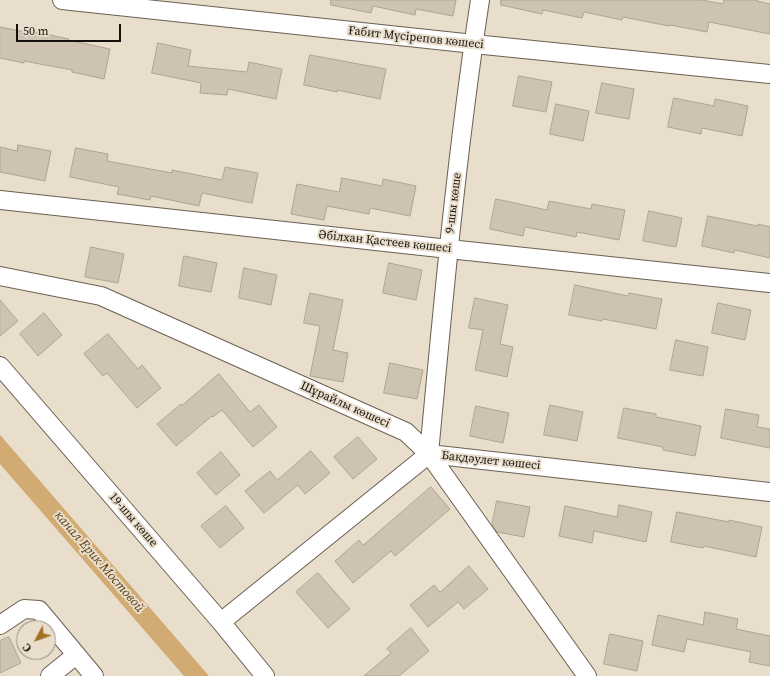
<!DOCTYPE html>
<html>
<head>
<meta charset="utf-8">
<style>
  body { margin:0 }
  #map { position:relative; width:770px; height:676px; overflow:hidden; background:#e9ddcc; font-family:"Source Serif 4",serif }
  canvas { display:block }
  .north { position:absolute; left:16px; top:620px; width:40px; height:40px; box-sizing:border-box; background:#e9ddcc; border:1px solid #948b7f; border-radius:50%; rotate:229deg; font-size:11px; font-weight:700; line-height:16px; text-align:center; color:#14100b }
  .north::after { content:''; display:block; margin:auto; width:14px; height:18px; background:#a17225; clip-path:polygon(50% 0,100% 100%,50% 72%,0 100%) }
  .scale { position:absolute; left:16px; top:24px; width:105px; height:18px; box-sizing:border-box; border:2px solid #14100b; border-top:0; padding-left:5px; font-size:12px; line-height:14px; white-space:nowrap; color:#14100b; -webkit-text-stroke:3px #e9ddcc; paint-order:stroke }
</style>
</head>
<body>
<div id="map">
<canvas width="770" height="676"></canvas>
<div class="north">С</div>
<div class="scale">50 m</div>
</div>
<script>
const context = document.querySelector('canvas').getContext('2d');
context.lineJoin = 'round';
function fill(path, color) {
  context.fillStyle = color;
  context.fill(path, 'evenodd');
}
function trace(path, color, width, dash) {
  context.strokeStyle = color;
  context.lineWidth = width;
  context.lineCap = dash ? 'butt' : 'round';
  context.setLineDash(dash || []);
  context.stroke(path);
}
function write(font, color, halo, rows, align = 'center') {
  context.font = font + ' "Source Serif 4",serif';
  context.lineWidth = 4;
  context.setLineDash([]);
  context.textBaseline = 'middle';
  context.strokeStyle = halo;
  context.fillStyle = color;
  for (const [text, x, y, turn = 0] of rows) {
    context.save();
    context.translate(x, y);
    context.rotate((+turn || 0) * Math.PI / 180);
    context.textAlign = isNaN(turn) ? turn : align;
    if (halo) context.strokeText(text, 0, 0);
    context.fillText(text, 0, 0);
    context.restore();
  }
}
fill(new Path2D(`
  M0 435 1 436 209 676H184L0 464Z`), '#d2ab73');
const building = new Path2D(`
  M331 0H456L453 16 416 9 415 15 373 6 371 13 331 5Z
  M501 0H702L723 4 724 0H758L757 1 770 4V34L709 22 707 32 670 25 669 26 623 17 622 20 584 12 582 18 543 10 542 14 501 5Z
  M0 27 36 34V32L69 39 68 40 110 49 104 79 72 72V70L24 61V63L0 58Z
  M158 43 191 50 188 66 247 72 249 62 282 69 276 99 228 89 227 95 200 93 201 83 152 73Z
  M310 55 386 69 380 99 337 90V92L304 85Z
  M519 76 552 82 546 112 513 106Z
  M602 83 634 89 629 119 596 113Z
  M674 98 714 106 715 99 748 106 742 136 702 128 701 134 668 127Z
  M556 104 589 111 583 141 550 134Z
  M18 145 51 151 45 181 0 172V147L17 151Z
  M76 148 108 154 107 161 172 173V170L222 180 225 167 258 173 252 203 202 193 199 206 151 196 150 200 117 194 119 187 70 177Z
  M342 178 382 186 383 179 416 186 410 216 370 208 369 214 327 206 324 220 291 214 297 184 339 192Z
  M496 199 547 210 549 201 591 209 592 204 625 210 619 240 577 232 576 237 525 227 523 236 490 229Z
  M649 211 682 218 676 247 643 241Z
  M708 216 758 226V224L770 227V258L735 250 734 253 702 246Z
  M91 247 124 254 118 283 85 277Z
  M184 256 217 263 211 292 179 286Z
  M389 263 422 270 416 300 383 293Z
  M244 268 277 275 271 305 239 298Z
  M575 285 628 296 629 293 662 299 656 329 603 319 602 321 569 315Z
  M310 293 343 300 333 350 348 353 343 382 310 376 320 326 304 323Z
  M475 298 508 305 500 344 513 347 507 377 475 370 483 330 469 328Z
  M0 300 18 321 0 336Z
  M718 303 751 310 745 340 712 333Z
  M44 313 62 335 38 356 20 334Z
  M108 334 138 369 142 365 161 388 137 408 107 373 103 376 84 354Z
  M676 340 708 347 703 376 670 370Z
  M390 363 423 370 417 399 384 393Z
  M219 374 250 412 259 405 277 427 253 447 222 410 213 417 212 416 176 446 157 424 181 404 182 405Z
  M550 405 583 412 577 441 544 435Z
  M476 406 509 413 503 443 470 436Z
  M624 408 656 414V417L701 426 695 456 663 450V447L618 438Z
  M726 409 759 415 757 427 770 429V448L721 438Z
  M358 437 377 459 353 479 334 457Z
  M311 451 330 473 305 494 298 485 264 513 245 491 270 471 277 480Z
  M221 452 240 475 216 495 197 473Z
  M431 487 450 509 395 556 391 551 353 583 335 561 359 540 363 545Z
  M497 501 530 507 524 537 497 532 492 525Z
  M619 505 652 512 646 542 594 531 592 543 559 536 565 506 617 517Z
  M226 506 244 528 220 548 201 526Z
  M677 512 729 522V520L762 527 756 557 704 546 703 548 671 542Z
  M469 566 488 589 464 609 458 602 428 627 410 605 434 585 440 592Z
  M318 573 350 609 328 628 296 592Z
  M705 612 738 619 736 629 770 636V666L749 662 751 652 687 639 684 652 652 645 658 615 703 625Z
  M411 628 429 651 399 676H364L391 653 387 649Z
  M610 634 643 641 637 671 604 664Z
  M9 637 21 663 0 673V641Z`);
fill(building, '#cec2b1');
trace(building, '#afa393', 1);
const minor = new Path2D(`
  M62 0 474 44 770 74
  M0 200 449 249 770 283
  M0 276 101 296 406 432 429 454 587 676
  M0 366 221 622 265 676
  M429 454C443 302 457 151 480 0
  M221 622 429 454 770 492
  M0 625 24 609 39 610 94 676
  M50 676 76 655`);
trace(minor, '#6b6052', 20);
trace(minor, '#fff', 18);
write('12px', '#14100b', '#e9ddcc', [
  ["Ғабит Мүсірепов көшесi",416,38,6],
  ["9-шы көше",454,203,-83],
  ["Әбілхан Қастеев көшесi",385,242,6],
  ["Шұрайлы көшесі",345,405,24],
  ["Бақдәулет көшесi",491,461,6],
  ["19-шы көше",133,520,49]
]);
write('italic 13px', '#563b0f', '#e9ddcc', [
  ["канал Ерик Мостовой",99,562,49]
]);
</script>
</body>
</html>
